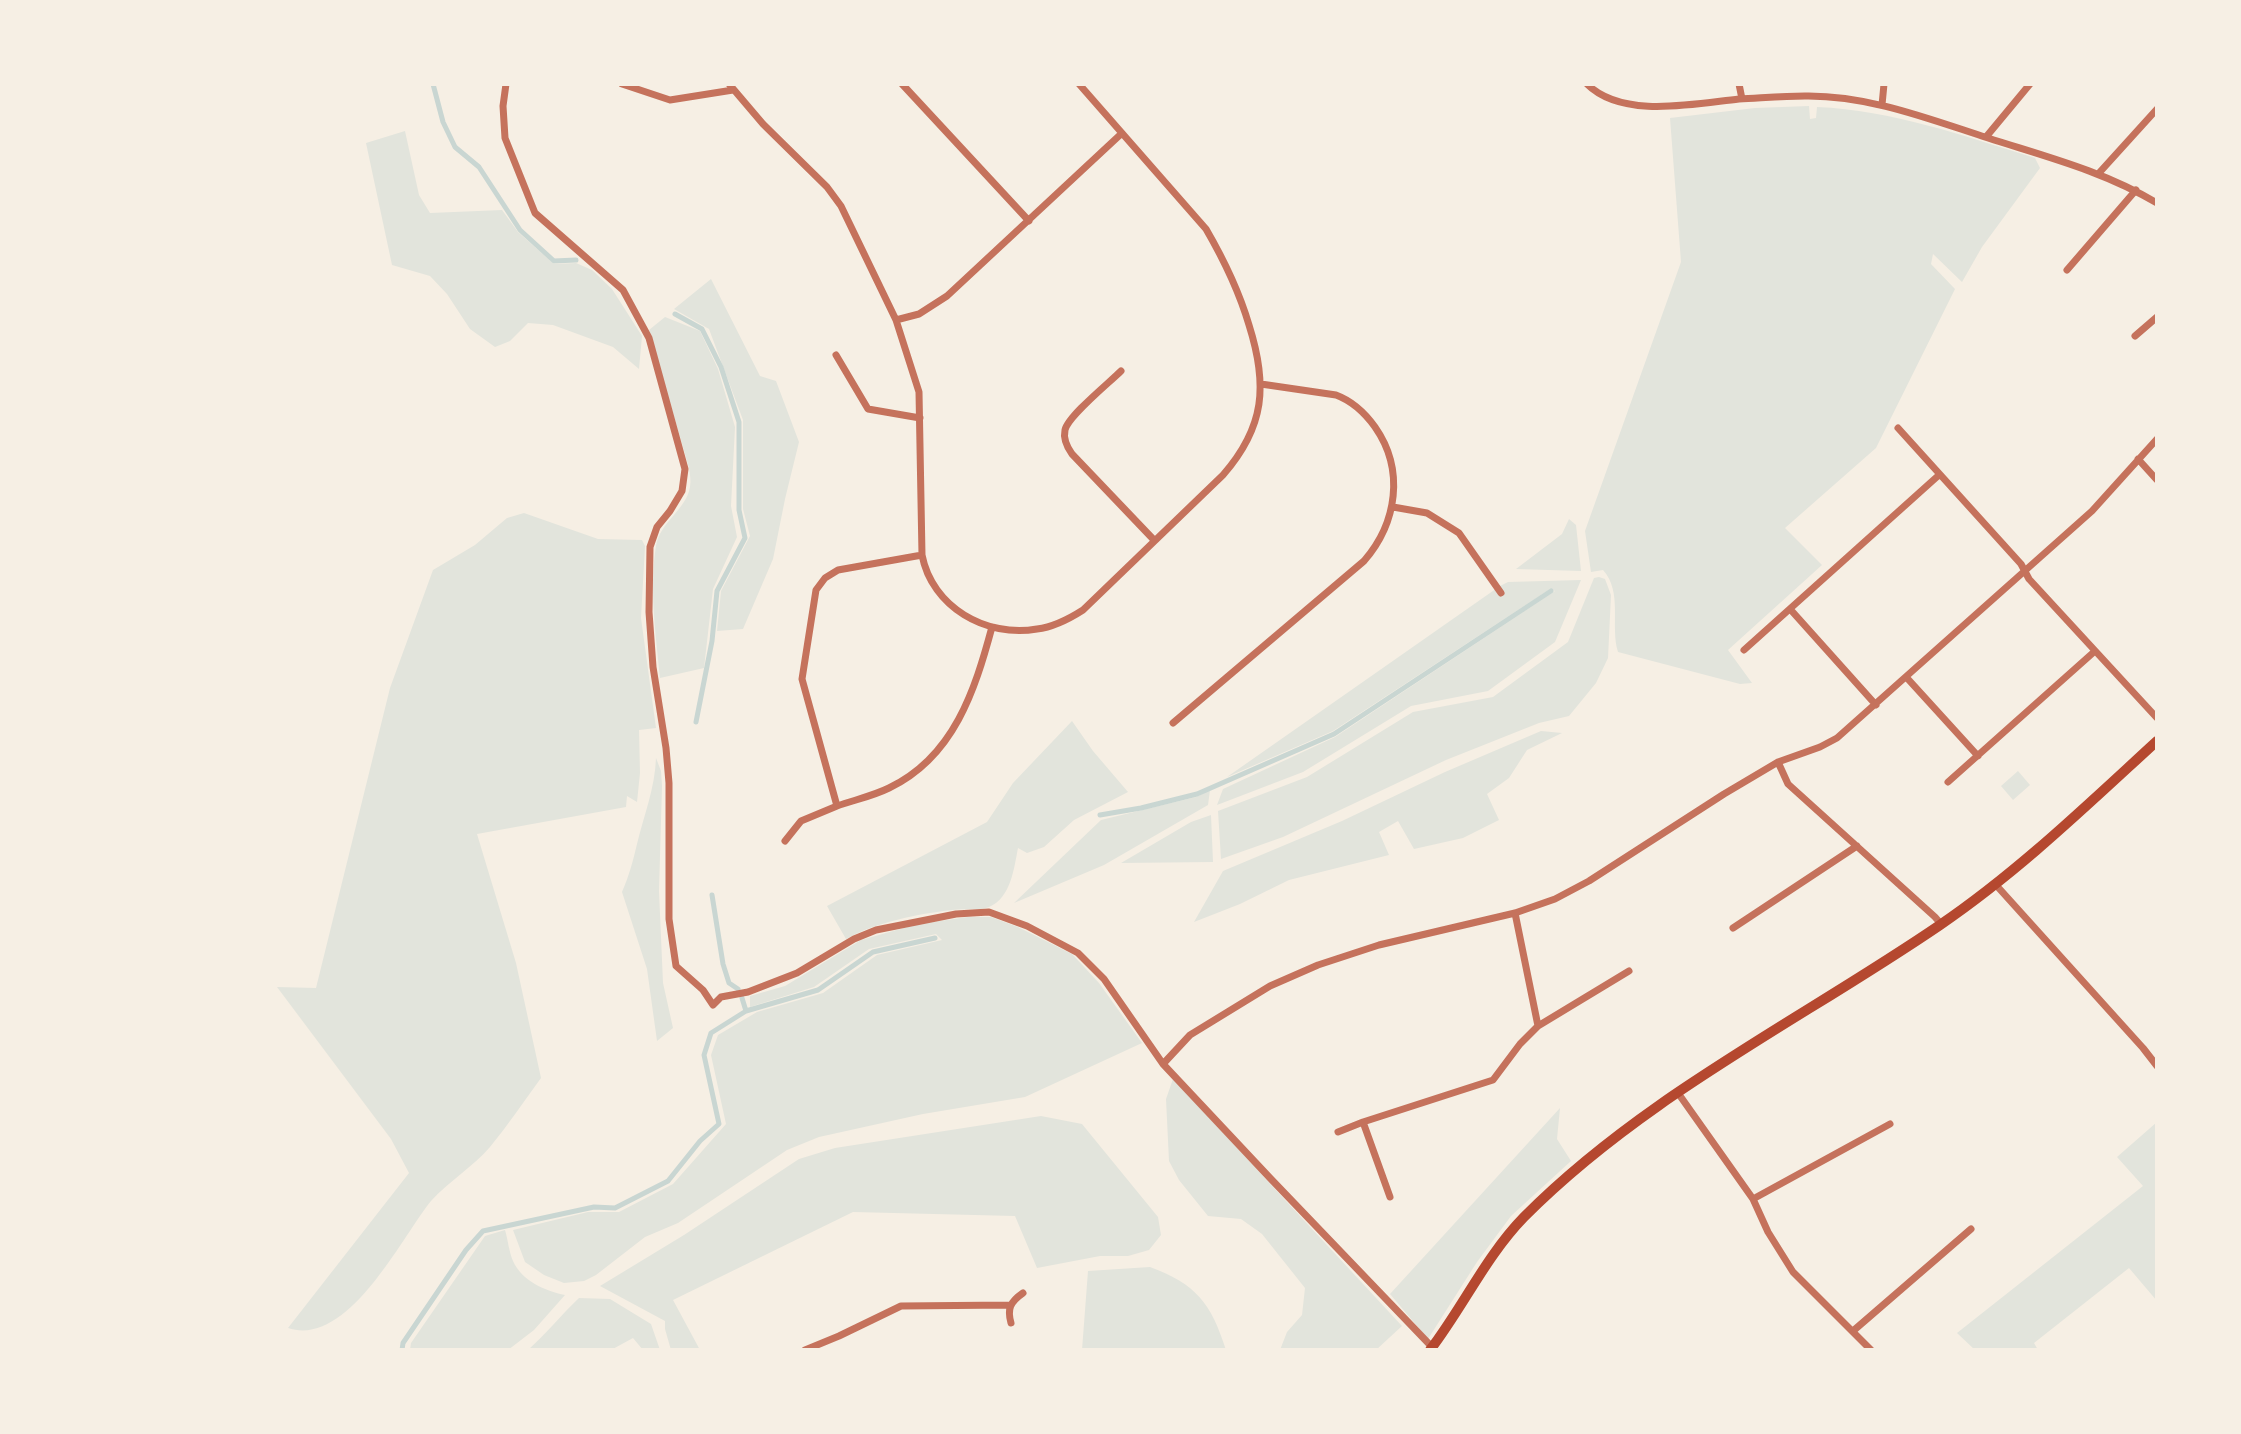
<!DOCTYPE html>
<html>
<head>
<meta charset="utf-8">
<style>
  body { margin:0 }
  #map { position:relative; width:2241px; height:1434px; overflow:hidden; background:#f6efe4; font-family:Raleway,sans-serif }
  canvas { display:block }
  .frame { position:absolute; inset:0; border:86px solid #f6efe4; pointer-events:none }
</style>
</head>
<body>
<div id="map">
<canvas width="2241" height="1434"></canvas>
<div class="frame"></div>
</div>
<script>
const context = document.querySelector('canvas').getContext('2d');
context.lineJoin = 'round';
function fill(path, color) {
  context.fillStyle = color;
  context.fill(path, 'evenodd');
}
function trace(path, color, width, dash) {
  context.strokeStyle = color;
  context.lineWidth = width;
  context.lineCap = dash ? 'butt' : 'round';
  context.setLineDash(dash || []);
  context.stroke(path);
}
fill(new Path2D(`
  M1809 106 1810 119 1816 118 1817 107C1892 110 1964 136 2035 158L2040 168 1982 247 1962 282 1933 254 1931 264 1955 289 1876 448 1785 528 1822 565 1728 650 1752 683 1740 684 1618 652C1610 626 1623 592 1603 570L1591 572 1585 531 1681 262 1670 118 1755 108Z
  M405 131 419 195 430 213 502 210 518 232 554 264 576 263 592 270 612 289 642 336 639 369 613 347 553 325 528 323 510 341 495 347 470 329 447 294 430 276 392 265 366 143Z
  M711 279 760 376 776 381 799 442 785 499 773 559 743 629 717 631 721 591 750 536 743 509V420L709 329 674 309Z
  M665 317 700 331 718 369 735 427 731 506 737 537 713 589 704 668 660 678C656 635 649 589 656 546 660 522 686 510 690 487 691 481 690 474 689 468L649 330Z
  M524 513 598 539 642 540 645 546 641 618 656 728 639 730 640 773 637 802 627 796 626 807 477 834 516 963 541 1078C524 1101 508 1125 490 1147 473 1167 449 1181 431 1201 401 1238 348 1348 288 1328L409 1173 391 1139 277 987 316 988 390 688 433 570 475 545 507 518Z
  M1569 519 1576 525 1581 571 1516 569 1562 534Z
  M1599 577 1605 579 1611 595 1608 658 1596 683 1569 716 1539 723 1446 760 1283 837 1221 859 1218 811 1307 777 1413 712 1493 697 1568 642 1594 578Z
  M1581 580 1555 642 1488 691 1411 706 1303 772 1217 805 1223 789 1335 737 1555 591 1550 589 1333 731 1227 777 1500 586 1508 582Z
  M1072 721 1093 751 1128 792 1074 820 1044 847 1027 853 1018 848C1014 868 1011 898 989 907 979 911 963 908 952 910 917 914 877 922 846 939L827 906 987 822 1013 783Z
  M1541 731 1562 733 1527 750 1509 778 1487 794 1499 820 1463 838 1414 849 1398 821 1379 832 1389 855 1289 880 1240 904 1194 922 1223 871 1342 821 1445 772Z
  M656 758 661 771 662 786 659 891 663 983 673 1028 657 1041 647 969 622 892C629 876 633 861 637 844 644 815 655 788 656 758Z
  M2018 771 2030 785 2013 800 2001 786Z
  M1210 790 1208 805 1104 865 1014 903 1101 820 1196 797Z
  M1211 815 1213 862 1121 863 1191 822Z
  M968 917H991L1018 927 1072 954 1099 983 1142 1043 1025 1097 923 1114 819 1137 787 1150 678 1223 645 1237 596 1275 584 1281 564 1283 544 1275 525 1262 513 1230 588 1212H619L673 1184 726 1124 711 1055 718 1035 757 1012 823 993 877 955 942 940 936 934 869 949 814 987 750 1007V996L785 986 861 940 918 924Z
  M1173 1079 1402 1326 1376 1350H1280L1287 1332 1302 1315 1305 1288 1262 1234 1241 1219 1208 1216 1179 1180 1169 1161 1166 1099Z
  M1560 1108 1557 1139 1571 1161 1511 1216 1477 1262 1428 1339 1390 1294Z
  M1041 1116 1082 1124 1158 1217 1161 1235 1149 1250 1128 1256H1100L1037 1268 1015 1216 853 1212 673 1300 700 1350H671L665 1329V1321L600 1286 684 1235 799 1159 835 1148Z
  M2157 1122V1301L2129 1268 2034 1343 2038 1350H1975L1957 1333 2143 1186 2117 1157Z
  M505 1230C508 1240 509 1252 513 1261 522 1281 545 1291 565 1295L534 1330 508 1350H410L411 1343 485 1236Z
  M1150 1267C1196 1284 1211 1303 1226 1350H1082L1088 1271Z
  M579 1298 610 1299 651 1324 660 1350H643L633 1338 611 1350H528C546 1334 561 1315 579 1298Z`), '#e2e4dc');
trace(new Path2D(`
  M433 84 443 122 455 147 479 167 520 230 554 261 576 260
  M675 314 702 329 721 367 739 422V510L745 538 717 591 712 641 696 722
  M1100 815 1141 808 1197 794 1334 734 1551 591
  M712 895 723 964 729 983 738 989
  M742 998 746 1011
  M402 1350 403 1343 466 1250 483 1231 594 1207 615 1208 668 1181 700 1141 719 1124 704 1055 711 1033 746 1011 818 990 873 952 935 938`), '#c9d6d2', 5);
trace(new Path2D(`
  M506 84 503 106 505 138 535 213 623 290 649 338 685 469 682 491 670 511 657 527 650 547 649 612 653 667 666 748 669 783V919L676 966 703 990 713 1005 721 997 748 992 797 973 854 939 876 930 956 914 989 912 1027 926 1078 953 1104 979 1163 1064 1270 1178 1432 1347
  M622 84 670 100 733 90
  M729 84 763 124 827 187 841 206 896 320 919 392 922 555C932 607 986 638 1037 629 1054 627 1069 619 1083 610L1223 475C1265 427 1268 385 1249 325 1239 291 1224 260 1206 229L1079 84
  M902 84 1029 221
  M1587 84C1622 119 1693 104 1739 99 1761 98 1783 96 1805 96 1868 95 1929 119 1988 138 2047 157 2103 171 2157 203
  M1739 84 1742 99
  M1882 105 1884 84
  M1986 137 2030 84
  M2099 173 2157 109
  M2067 270 2136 190
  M896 320 919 314 947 296 1121 134
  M2135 336 2157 317
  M836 355 868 409 920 418
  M1121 371C1109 383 1068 416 1065 430 1063 439 1067 447 1072 454L1154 540
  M1898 428 2021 564 2029 579 2157 718
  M2138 459 2157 480
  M1393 507 1427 513 1459 533 1501 593
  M922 555 838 570 825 578 816 590 802 679 837 806C854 800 873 796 889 788 954 757 975 690 992 627
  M1790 609 1876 705
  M1744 650 1939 475
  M1907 678 1978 756
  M1173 723 1364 561C1397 523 1405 470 1375 427 1365 413 1352 401 1336 395L1261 384
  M1778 762 1788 784 1935 917 1941 924
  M1948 782 2095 651
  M785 841 801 821 837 806
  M1996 885 2143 1048 2157 1066
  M1515 913 1538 1026
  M1733 928 1857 846
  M1163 1064 1190 1035 1270 986 1318 965 1379 945 1515 913 1555 899 1589 881 1724 794 1778 762 1820 747 1837 738 2092 511 2157 439
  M1678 1093 1753 1199 1768 1232 1793 1272 1871 1350
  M1363 1122 1390 1197
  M1338 1132 1363 1122 1493 1080 1520 1044 1538 1026 1629 971
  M1753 1199 1890 1124
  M1011 1323C1007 1309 1010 1302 1023 1293
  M1853 1331 1971 1229
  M805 1350 839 1336 901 1306 1010 1305`), '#c5725c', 7);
trace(new Path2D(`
  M1430 1350C1463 1307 1486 1256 1524 1217 1644 1096 1801 1020 1940 925 2019 871 2086 806 2157 741`), '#b5482f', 10);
</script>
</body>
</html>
